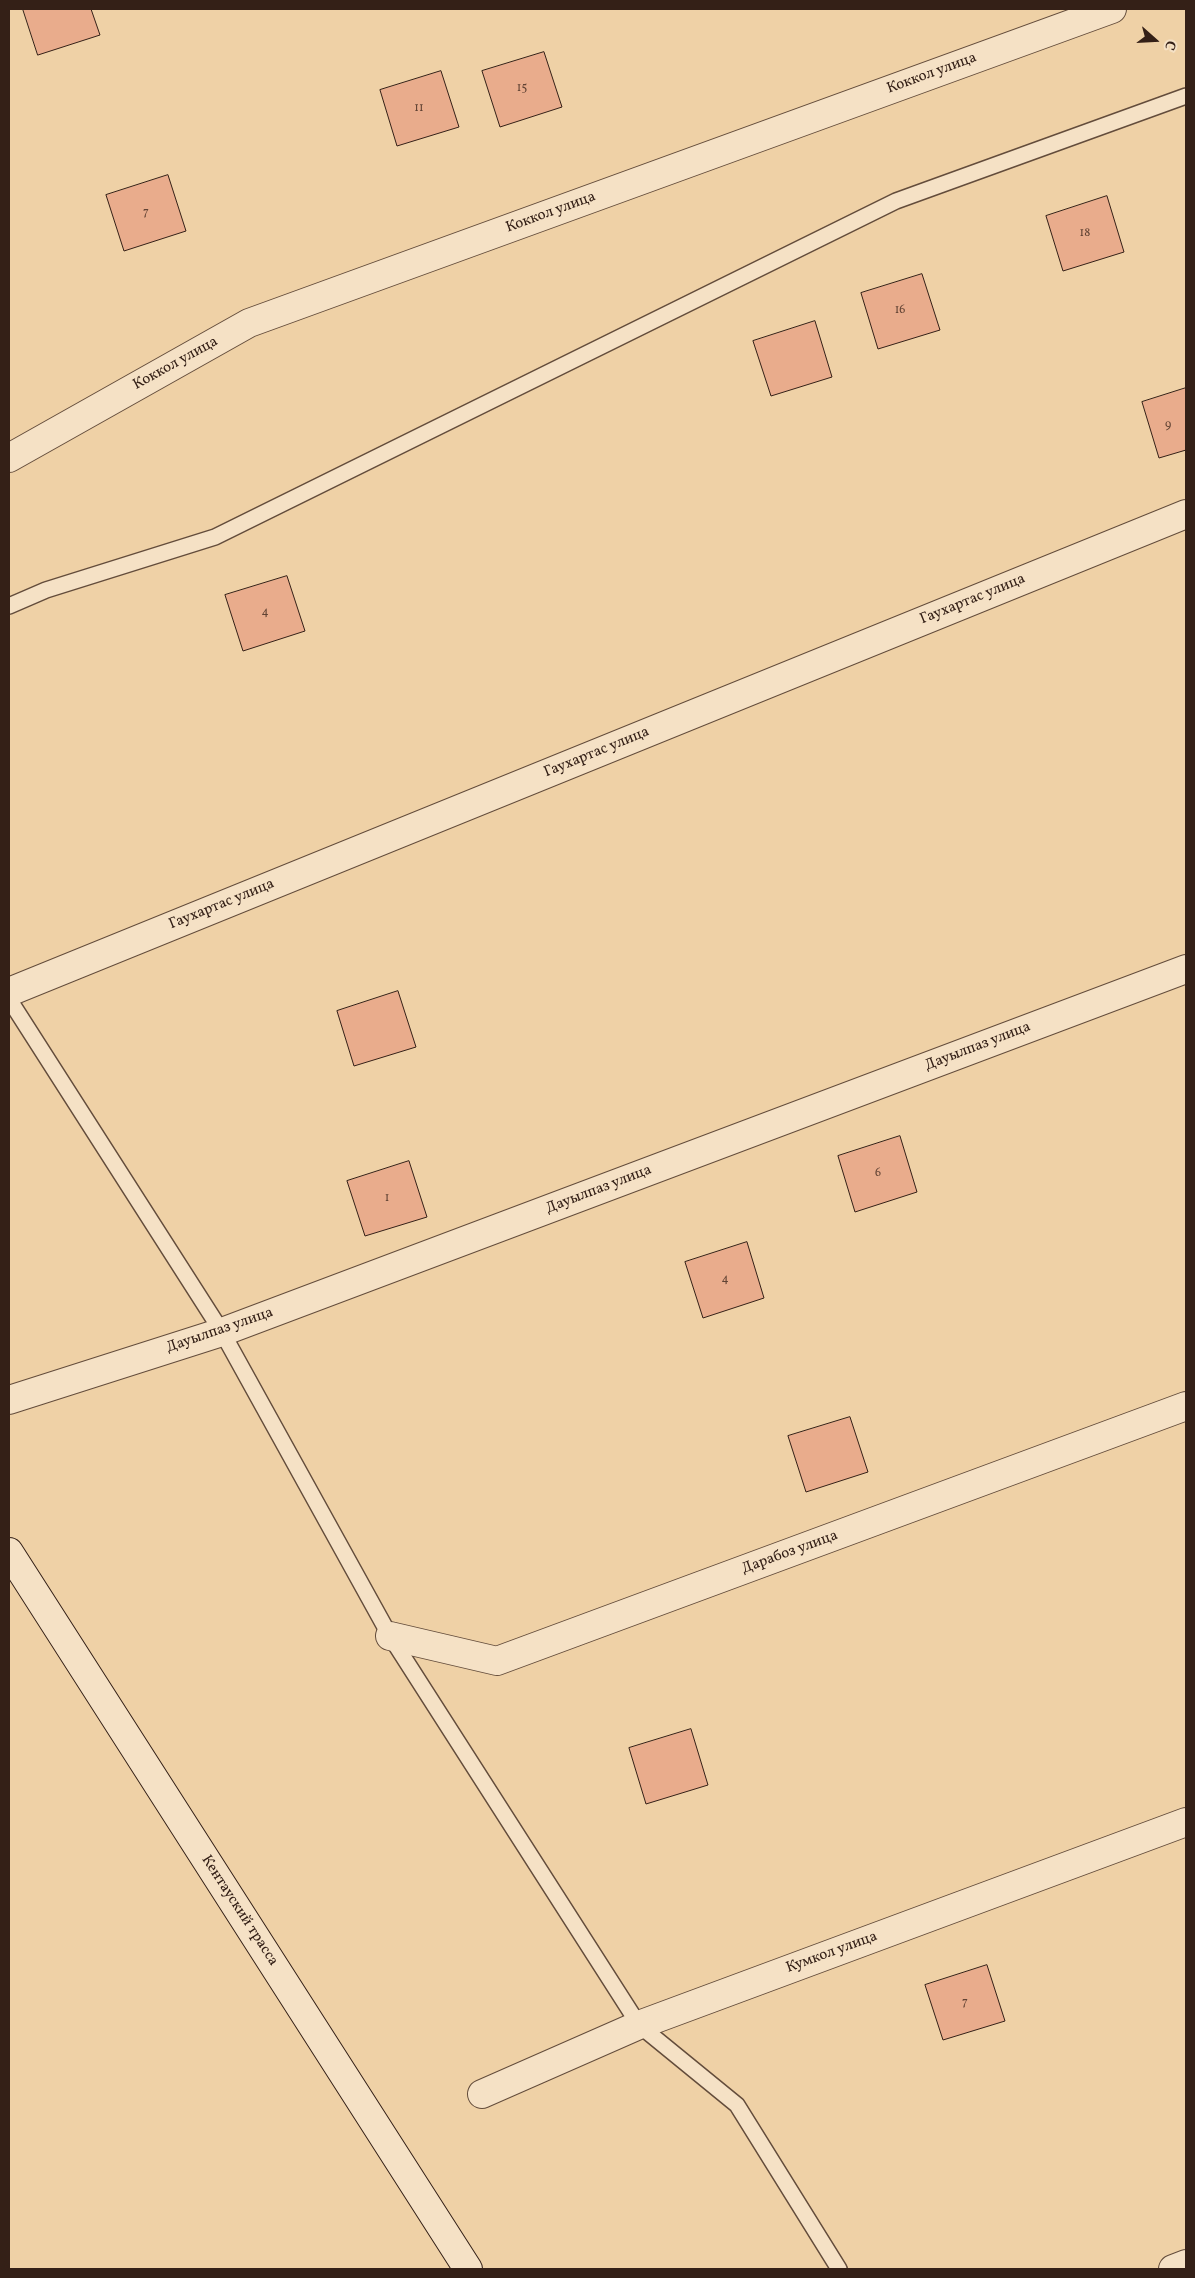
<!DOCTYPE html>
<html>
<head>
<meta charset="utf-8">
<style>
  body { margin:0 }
  #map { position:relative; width:1195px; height:2278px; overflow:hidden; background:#efd1a6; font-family:Vollkorn,serif }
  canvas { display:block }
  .frame { position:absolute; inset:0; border:10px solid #342017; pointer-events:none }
  .north { position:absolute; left:1130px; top:15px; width:50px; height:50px; -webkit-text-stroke:4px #f5e1c5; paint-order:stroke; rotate:109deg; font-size:14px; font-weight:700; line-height:20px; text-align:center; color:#342017 }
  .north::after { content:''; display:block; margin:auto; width:18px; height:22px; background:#342017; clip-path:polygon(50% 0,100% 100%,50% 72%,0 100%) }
</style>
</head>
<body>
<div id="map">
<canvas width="1195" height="2278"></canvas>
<div class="frame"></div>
<div class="north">С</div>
</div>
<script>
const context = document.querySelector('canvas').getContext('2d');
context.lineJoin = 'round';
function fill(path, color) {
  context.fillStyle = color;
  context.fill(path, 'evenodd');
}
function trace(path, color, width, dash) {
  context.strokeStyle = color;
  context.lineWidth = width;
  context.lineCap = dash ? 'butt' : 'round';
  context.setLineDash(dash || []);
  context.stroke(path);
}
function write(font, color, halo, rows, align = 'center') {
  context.font = font + ' Vollkorn,serif';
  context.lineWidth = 4;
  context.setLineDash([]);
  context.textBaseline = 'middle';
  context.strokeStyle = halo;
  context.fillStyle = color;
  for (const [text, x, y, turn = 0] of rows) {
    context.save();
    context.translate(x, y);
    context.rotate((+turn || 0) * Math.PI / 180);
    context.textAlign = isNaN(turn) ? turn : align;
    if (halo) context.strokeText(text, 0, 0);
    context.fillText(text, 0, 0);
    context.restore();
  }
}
const building = new Path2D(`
  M23 9H91L100 35 38 55Z
  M544 52 562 107 500 127 482 71Z
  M441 71 459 127 397 146 380 90Z
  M168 175 186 231 124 251 106 195Z
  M1107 196 1124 252 1063 271 1046 216Z
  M922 274 940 330 878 349 861 293Z
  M815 321 832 377 771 396 753 341Z
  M1186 388V450L1159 458 1142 402Z
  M287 576 305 631 243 651 225 595Z
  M398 991 416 1047 354 1066 337 1011Z
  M900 1136 917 1192 855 1212 838 1156Z
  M409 1161 427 1217 365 1236 347 1181Z
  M747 1242 764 1298 703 1318 685 1262Z
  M850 1417 868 1472 806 1492 788 1436Z
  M691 1729 708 1785 646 1804 629 1748Z
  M987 1965 1005 2021 943 2040 925 1985Z`);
fill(building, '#e9ac8c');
trace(building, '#342017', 1);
const lane = new Path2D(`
  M9 606 46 590 215 537 896 201 1186 96
  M9 999 222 1332 390 1636 639 2025 737 2105 839 2269`);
const street = new Path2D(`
  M9 458 249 323 1112 9
  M9 992 1186 514
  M9 1400 222 1332 1186 969
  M390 1636 497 1661 1186 1406
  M482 2094 639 2025 1186 1822
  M1173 2269 1186 2264`);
const secondary = new Path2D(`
  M9 1552 468 2269`);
trace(lane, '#634c3b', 18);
trace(street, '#634c3b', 30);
trace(secondary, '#342017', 30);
trace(lane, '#f5e1c5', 15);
trace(street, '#f5e1c5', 28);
trace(secondary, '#f5e1c5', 28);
write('12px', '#614334', null, [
  ["15",522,89],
  ["11",419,109],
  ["7",146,213],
  ["18",1085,234],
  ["16",900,311],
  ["9",1168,426],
  ["4",265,613],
  ["6",878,1174],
  ["1",387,1199],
  ["4",725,1280],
  ["7",965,2003]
]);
write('15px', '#342017', '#f5e1c5', [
  ["Коккол улица",932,74,-20],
  ["Коккол улица",551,213,-20],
  ["Коккол улица",176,364,-29],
  ["Гаухартас улица",973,600,-22],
  ["Гаухартас улица",597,753,-22],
  ["Гаухартас улица",222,905,-22],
  ["Дауылпаз улица",978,1047,-21],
  ["Дауылпаз улица",599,1190,-21],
  ["Дауылпаз улица",220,1331,-19],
  ["Дарабоз улица",790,1553,-20],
  ["Кентауский трасса",239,1911,57],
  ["Кумкол улица",832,1953,-20]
]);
</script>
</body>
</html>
